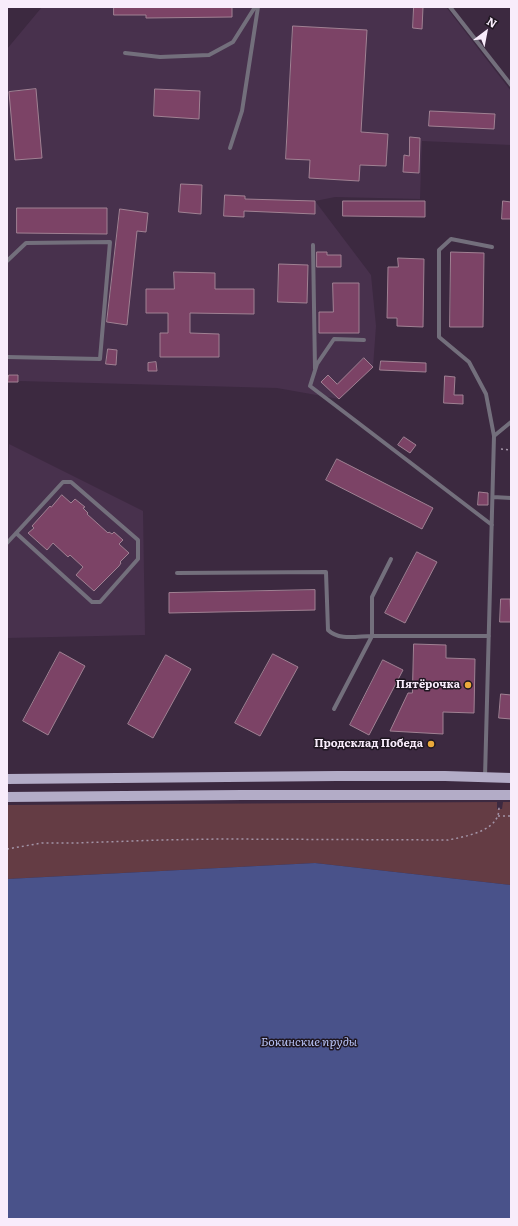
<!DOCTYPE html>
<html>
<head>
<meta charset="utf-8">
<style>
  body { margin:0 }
  #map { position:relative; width:518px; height:1226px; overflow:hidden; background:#3c2940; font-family:Literata,serif }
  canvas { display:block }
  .frame { position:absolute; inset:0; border:8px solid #f8ecfb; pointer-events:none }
  .north { position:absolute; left:466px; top:12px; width:40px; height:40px; -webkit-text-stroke:3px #1e1620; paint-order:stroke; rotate:32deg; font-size:11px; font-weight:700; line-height:16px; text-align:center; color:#f8ecfb }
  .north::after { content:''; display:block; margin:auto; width:14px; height:18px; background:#f8ecfb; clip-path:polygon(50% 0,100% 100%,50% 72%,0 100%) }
</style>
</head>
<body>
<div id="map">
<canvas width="518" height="1226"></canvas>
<div class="frame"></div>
<div class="north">N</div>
</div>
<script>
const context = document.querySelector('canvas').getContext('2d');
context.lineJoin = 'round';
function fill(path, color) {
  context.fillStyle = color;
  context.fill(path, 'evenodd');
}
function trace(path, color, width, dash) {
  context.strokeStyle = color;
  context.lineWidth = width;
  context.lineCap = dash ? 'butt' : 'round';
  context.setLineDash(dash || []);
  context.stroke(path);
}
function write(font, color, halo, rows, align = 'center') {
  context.font = font + ' Literata,serif';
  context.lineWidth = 3;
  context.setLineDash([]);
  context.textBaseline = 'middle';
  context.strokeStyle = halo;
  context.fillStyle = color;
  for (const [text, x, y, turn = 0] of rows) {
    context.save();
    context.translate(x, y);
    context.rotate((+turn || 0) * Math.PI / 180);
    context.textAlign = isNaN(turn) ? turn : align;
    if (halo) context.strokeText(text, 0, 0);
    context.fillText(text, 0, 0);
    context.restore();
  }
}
fill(new Path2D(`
  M42 7H446L511 91V145L422 141 420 199 335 197 315 201 371 275 376 326 373 367 339 399 277 388 19 381 18 374H7V49Z
  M9 444 143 511 145 635 7 638V493Z`), '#48314d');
fill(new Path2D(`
  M497 802V809H502L503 802H511V885L315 863 7 879V805Z`), '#643c44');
fill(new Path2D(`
  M315 863 511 885V1219H7V879Z`), '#49528a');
const building = new Path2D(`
  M114 7H232V17L146 18V15H114Z
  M414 7H423L422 29 413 28Z
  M293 26 367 30 361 132 388 134 386 166 360 165 359 181 309 178 310 160 286 159Z
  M36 89 42 158 15 160 9 92Z
  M155 89 200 91 199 119 154 116Z
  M430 111 495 114 494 129 429 126Z
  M410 137 420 138 419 173 403 172 404 155 409 156Z
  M181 184 202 185 201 214 179 212Z
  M225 195 245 196V199L315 201V214L244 211V217L224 216Z
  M343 201H425V217L343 216Z
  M503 201 511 202V219H502Z
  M17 208H107V234L17 233Z
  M120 209 148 213 146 232 137 231 127 325 107 322Z
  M317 252H327V255H341V267H317Z
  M451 252 484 253 483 327H450Z
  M398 258 424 259 423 327 397 326V318H387L388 267H398Z
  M279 264 308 265 307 303 278 302Z
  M174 272 215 273V289H254V314L190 313V333L219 334V357H160V333H168V313H146V289H174Z
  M333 283H359V333H319V312H333Z
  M108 349 117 350 116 365 106 364Z
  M364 358 373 367 339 399 321 382 328 375 337 384Z
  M381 361 426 363V372L380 370Z
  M156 362 157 371H148V363Z
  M9 375H18V382H8Z
  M445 376 455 377 454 395H463V404L444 403Z
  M404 437 416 445 410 453 398 445Z
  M337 459 433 508 422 529 326 480Z
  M479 492 488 493V505H478Z
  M62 495 71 503 75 499 85 507 83 508 88 513 87 514 108 533 109 532 112 534 114 532 123 540 119 544 129 553 120 562 121 563 119 566 94 591 76 575 83 567 70 555 68 557 53 543 47 550 28 533 34 528 32 526 50 506 51 507Z
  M417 552 437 562 405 623 385 613Z
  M315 590V610L169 613V593Z
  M501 599H510L511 622H500Z
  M414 644 446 645V658L475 659 474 713 443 712V734L390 731 408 693H412Z
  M60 652 85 666 48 735 23 721Z
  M273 654 298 667 260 736 235 723Z
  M166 655 191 669 153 738 128 724Z
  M383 660 403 670 369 735 350 725Z
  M501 694 511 695V719L499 718Z`);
fill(building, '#7c4366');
trace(building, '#a08193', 1);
trace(new Path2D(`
  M501 449 511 450
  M498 816H511
  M7 849 42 843H75L161 840 220 839 448 840C463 837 493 832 498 815 499 812 499 808 499 805`), '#a394a7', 1.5, [2, 3]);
trace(new Path2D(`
  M450 7 511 85
  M125 53 160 57 209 55 233 42 255 7
  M230 148 242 111 258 7
  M313 245 315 369
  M7 261 26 243 110 242 100 359 7 357
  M364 340 334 339 317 364 310 386 492 525
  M494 436 511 422
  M493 497 511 498
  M7 543 63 482H71L138 540V559L100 602H92L16 533
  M391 559 372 597V636H489
  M177 573 326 572 328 630C339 641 358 636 372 636L334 709
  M485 777 494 436 486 394 469 362 439 337V250L451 239 492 247`), '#736f7c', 4);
trace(new Path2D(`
  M7 779 337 776H445L511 778
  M7 797 242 795H511`), '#b3acc7', 10);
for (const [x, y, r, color] of [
  [468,685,4,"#eca93b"],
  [431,744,4,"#eca93b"]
]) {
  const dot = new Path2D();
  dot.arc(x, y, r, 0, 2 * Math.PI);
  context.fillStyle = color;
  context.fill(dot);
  trace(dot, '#1e1620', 1.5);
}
write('bold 11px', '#f8ecfb', '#1e1620', [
  ["Пятёрочка",460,685],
  ["Продсклад Победа",423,744]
], 'right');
write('italic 12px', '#b7c2f5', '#1e1620', [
  ["Бокинские пруды",309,1042]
]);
</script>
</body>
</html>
